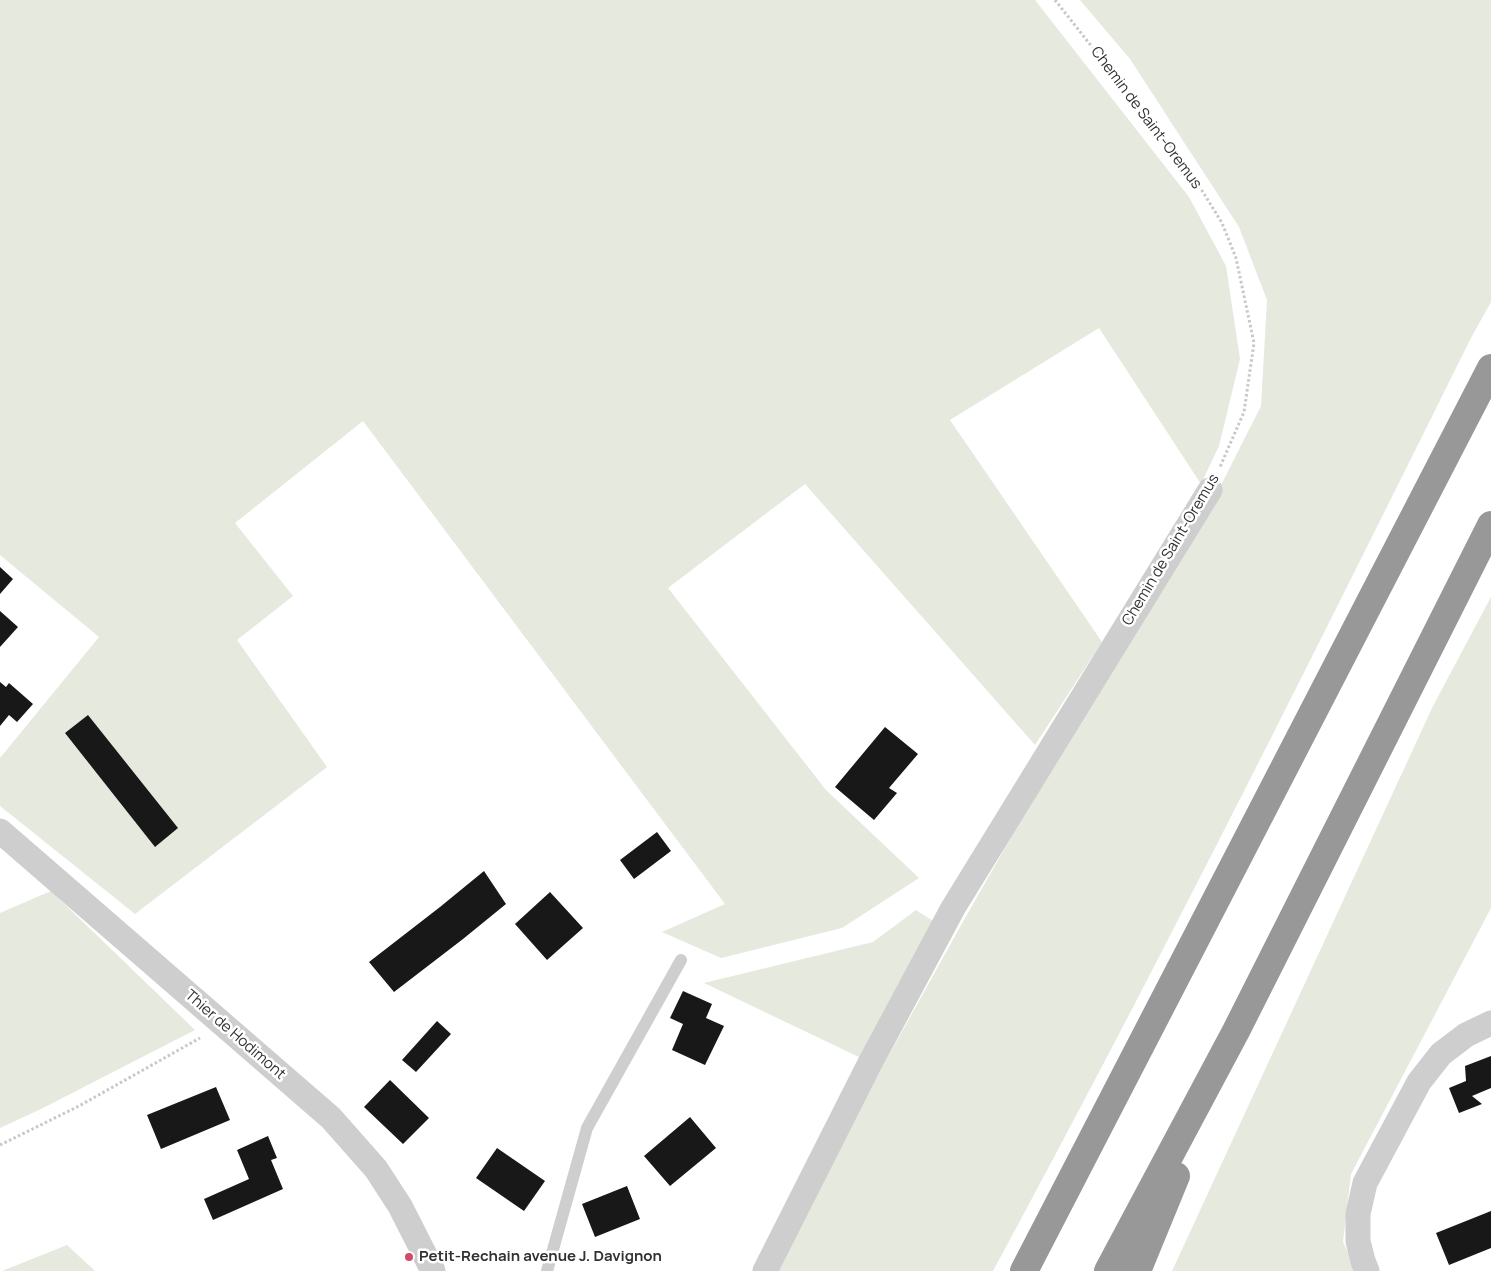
<!DOCTYPE html>
<html>
<head>
<meta charset="utf-8">
<style>
  body { margin:0 }
  canvas { display:block; background:#fff }
</style>
</head>
<body>
<canvas width="1491" height="1271"></canvas>
<script>
const context = document.querySelector('canvas').getContext('2d');
context.lineJoin = 'round';
function fill(path, color) {
  context.fillStyle = color;
  context.fill(path, 'evenodd');
}
function trace(path, color, width, dash) {
  context.strokeStyle = color;
  context.lineWidth = width;
  context.lineCap = dash ? 'butt' : 'round';
  context.setLineDash(dash || []);
  context.stroke(path);
}
function write(font, color, halo, rows, align = 'center') {
  context.font = font + ' Manrope,sans-serif';
  context.lineWidth = 5;
  context.setLineDash([]);
  context.textBaseline = 'middle';
  context.strokeStyle = halo;
  context.fillStyle = color;
  for (const [text, x, y, turn = 0] of rows) {
    context.save();
    context.translate(x, y);
    context.rotate((+turn || 0) * Math.PI / 180);
    context.textAlign = isNaN(turn) ? turn : align;
    if (halo) context.strokeText(text, 0, 0);
    context.fillText(text, 0, 0);
    context.restore();
  }
}
fill(new Path2D(`
  M0 0H1035L1189 197 1226 266 1240 359 1219 446 1201 484 1099 328 950 420 1102 642 1035 745 805 484 668 588 826 790 919 878 842 928 721 958 662 932 725 904 363 421 235 523 293 596 237 640 327 767 135 914 0 806V758L99 637 0 555Z
  M1080 0H1491V302L1472 336C1316 650 1160 963 993 1271H776L833 1156 960 927 1035 795 1217 493 1261 406 1267 300 1239 227 1130 59Z
  M1491 597V908L1351 1174 1343 1242 1357 1271H1172L1433 706Z
  M51 891 195 1030 41 1109 0 1128V913Z
  M916 910 936 923 863 1059 704 983 873 942Z
  M67 1245 95 1271H2Z`), '#e5e9de');
fill(new Path2D(`
  M0 567 13 579 0 594Z
  M0 611 18 627 0 647Z
  M0 682 6 687 9 683 33 704 17 722 9 715 0 726Z
  M88 715 178 828 155 847 65 733Z
  M885 727 918 754 889 788 897 793 874 820 835 787Z
  M657 832 671 851 634 879 620 860Z
  M484 871 506 904 463 939 394 992 369 962 440 907Z
  M550 892 583 928 547 960 515 924Z
  M683 991 712 1004 706 1018 724 1026 705 1065 672 1050 683 1024 670 1018Z
  M437 1021 451 1034 416 1072 402 1060Z
  M1491 1056V1088L1472 1096 1482 1104 1459 1113 1449 1088 1466 1081 1465 1066Z
  M390 1080 429 1118 403 1144 364 1107Z
  M216 1087 230 1120 161 1149 147 1115Z
  M690 1117 716 1148 670 1186 644 1156Z
  M268 1136 277 1158 271 1160 283 1189 213 1220 204 1199 249 1179 237 1150Z
  M497 1148 545 1181 524 1211 476 1178Z
  M627 1186 640 1219 595 1237 582 1204Z
  M1491 1211V1248L1449 1265 1436 1233Z`), '#181818');
trace(new Path2D(`
  M1055 0 1190 171 1222 223 1236 258 1254 343 1244 412 1220 467
  M0 1145 79 1106 200 1038`), '#c8c8c8', 3, [2.5, 2.5]);
trace(new Path2D(`
  M547 1271 587 1128 681 960`), '#cecece', 12);
trace(new Path2D(`
  M0 831 331 1118 376 1169 400 1206 433 1271
  M765 1271 868 1067 953 908 1210 490
  M1367 1271 1363 1261 1358 1241V1214L1365 1183 1419 1082 1441 1054 1466 1035 1491 1023`), '#cecece', 25);
trace(new Path2D(`
  M1024 1271 1491 368
  M1108 1271 1236 1031 1491 525
  M1137 1271 1176 1176`), '#989898', 28);
for (const [x, y, r, color] of [
  [409,1257,5,"#d14a68"]
]) {
  const dot = new Path2D();
  dot.arc(x, y, r, 0, 2 * Math.PI);
  context.fillStyle = color;
  context.fill(dot);
  trace(dot, '#fff', 2);
}
write('15px', '#313131', '#fff', [
  ["Chemin de Saint-Oremus",1146,118,53],
  ["Chemin de Saint-Oremus",1171,550,-59],
  ["Thier de Hodimont",235,1035,41]
]);
write('bold 15px', '#313131', '#fff', [
  ["Petit-Rechain avenue J. Davignon",419,1257]
], 'left');
</script>
</body>
</html>
